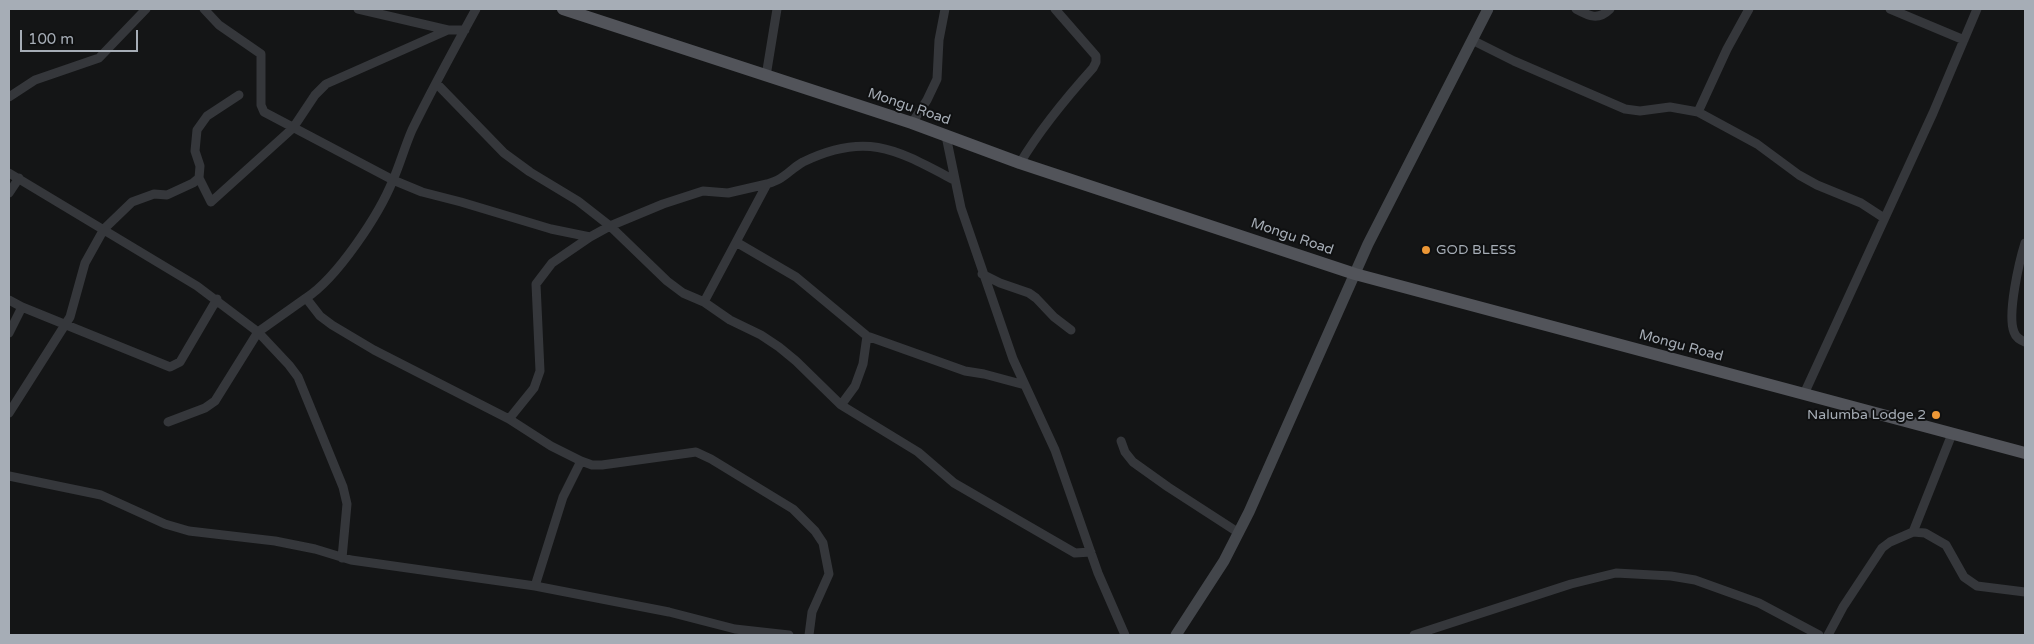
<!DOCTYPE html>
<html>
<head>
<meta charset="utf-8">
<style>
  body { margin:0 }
  #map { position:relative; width:2034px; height:644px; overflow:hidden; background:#141516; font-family:"Varela Round",sans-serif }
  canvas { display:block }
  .frame { position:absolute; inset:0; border:10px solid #a6adb6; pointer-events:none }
  .scale { position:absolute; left:20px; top:30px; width:118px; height:22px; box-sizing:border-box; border:2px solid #a6adb6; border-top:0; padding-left:6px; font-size:15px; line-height:18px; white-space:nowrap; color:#a6adb6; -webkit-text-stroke:4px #0f1011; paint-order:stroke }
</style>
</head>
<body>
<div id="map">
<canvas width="2034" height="644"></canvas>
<div class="frame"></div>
<div class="scale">100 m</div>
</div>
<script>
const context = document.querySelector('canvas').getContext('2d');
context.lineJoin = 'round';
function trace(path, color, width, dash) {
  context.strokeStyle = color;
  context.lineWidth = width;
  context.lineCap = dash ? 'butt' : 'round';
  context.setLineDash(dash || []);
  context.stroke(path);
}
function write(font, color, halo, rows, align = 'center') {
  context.font = font + ' "Varela Round",sans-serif';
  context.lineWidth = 4;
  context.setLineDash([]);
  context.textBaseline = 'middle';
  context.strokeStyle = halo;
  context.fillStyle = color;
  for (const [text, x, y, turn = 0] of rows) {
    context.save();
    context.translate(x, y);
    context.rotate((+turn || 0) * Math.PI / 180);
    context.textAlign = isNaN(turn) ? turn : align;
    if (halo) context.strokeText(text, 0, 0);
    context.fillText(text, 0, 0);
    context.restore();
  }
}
trace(new Path2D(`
  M204 9 219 25 261 54V105L264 112 393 180 422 192 461 202 551 229 590 237
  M358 9 448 30H465
  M1576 9C1589 16 1598 21 1610 9
  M1890 9 1964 40
  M1472 40 1514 61 1625 109 1640 111 1670 107 1698 112 1757 144 1799 175 1817 185 1861 203 1884 218
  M766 76 777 9
  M436 83 504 153 530 172 578 201 610 226 667 281 683 293 704 302 730 320 761 335 779 347 796 361 841 405 918 452 954 483 1075 553 1091 552
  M239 95 207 116 197 130 195 151 200 166 199 178 211 202 293 128 315 95 326 84 448 30
  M9 97 35 80 99 58 146 9
  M1698 112 1727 49 1749 9
  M912 123 927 100 937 79 939 40 945 9
  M946 136 961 208 1013 359 1055 450 1098 573 1125 635
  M1020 163C1041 128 1066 98 1093 68L1096 62V56L1055 9
  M9 173 197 286 258 332 306 298 320 316 332 325 374 350 509 419 551 446 581 461
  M9 193 19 178
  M736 242 796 277 867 336 965 371 984 374 1025 385
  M2025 243C2019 262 2007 315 2014 332 2016 338 2020 340 2025 342
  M982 274 1000 283 1029 293 1036 298 1054 317 1071 330
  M306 298C337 278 379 215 393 180 400 164 405 146 412 130 432 89 454 49 476 9
  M9 300 22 307
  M704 302 767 184C772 182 777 181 781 178 789 173 794 167 803 162 867 131 897 150 954 180
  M9 333 22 307 170 367 180 362 217 299
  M1804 394 1933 113 1977 9
  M841 405 855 386 863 364 867 336
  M9 413 70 317 85 263 104 229 132 202 154 194 167 195 193 183 199 178
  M509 419 534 388 540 371 536 284 552 263 590 237 610 226 663 204 703 191 728 193 767 184
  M168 422 205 408 215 401 258 332 289 365 298 377 343 487 347 504 342 558
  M1121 441 1125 452 1133 462 1168 487 1239 533
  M9 476 101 495 165 524 189 531 275 541 315 549 351 560 535 586 669 612 735 629 789 635
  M1913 532 1925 533 1946 545 1964 577 1977 586 2025 592
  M535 586 563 497 581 461 592 465H602L696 452 711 459 793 509 815 531 823 543 829 574 812 612 809 635
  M1414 635 1571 584 1616 573 1671 576 1695 580 1759 603 1819 635
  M1828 635 1843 607 1882 548 1890 542 1913 532 1952 434`), '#35373b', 9);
trace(new Path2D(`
  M1176 635 1224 561 1249 512 1368 244 1488 9`), '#43464b', 11);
trace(new Path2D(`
  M563 9 912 123 1020 163 1355 274 2025 453`), '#52545a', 12);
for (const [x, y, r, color] of [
  [1426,250,5,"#ec9736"],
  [1936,415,5,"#ec9736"]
]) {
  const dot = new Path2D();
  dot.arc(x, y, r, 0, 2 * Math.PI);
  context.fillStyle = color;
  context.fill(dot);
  trace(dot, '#0f1011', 2);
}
write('14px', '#a6adb6', '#0f1011', [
  ["Mongu Road",909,107,19],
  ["Mongu Road",1292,237,19],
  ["Mongu Road",1681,346,15]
]);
write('14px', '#a6adb6', '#0f1011', [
  ["GOD BLESS",1436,250],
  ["Nalumba Lodge 2",1926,415,"right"]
], 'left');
</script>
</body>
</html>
